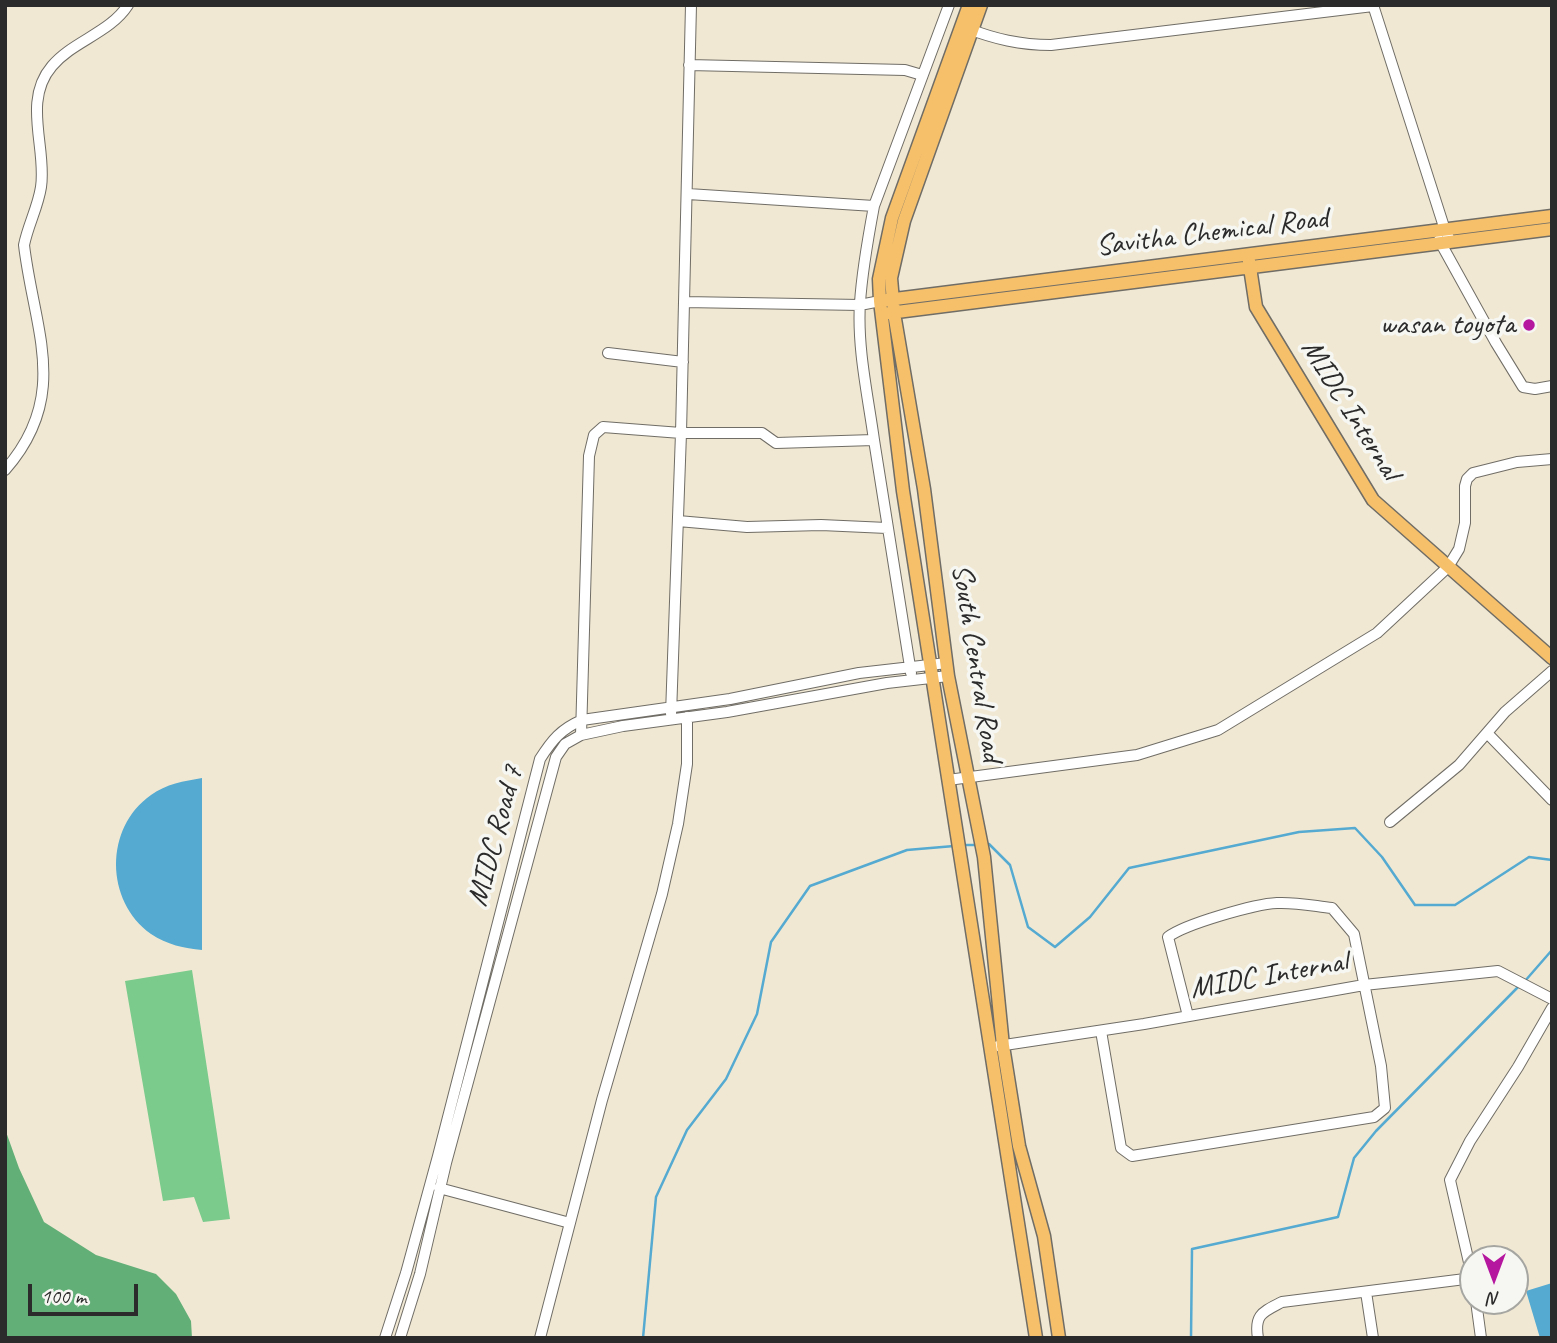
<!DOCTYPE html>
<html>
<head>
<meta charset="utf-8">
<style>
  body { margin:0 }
  #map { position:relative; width:1557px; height:1343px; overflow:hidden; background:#f1e8d3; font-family:Caveat,sans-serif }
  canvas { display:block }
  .frame { position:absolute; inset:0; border:7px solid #2b2b2b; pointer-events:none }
  .north { position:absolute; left:1459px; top:1245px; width:70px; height:70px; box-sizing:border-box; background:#f6f6f2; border:2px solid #a5a5a2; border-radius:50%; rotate:180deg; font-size:19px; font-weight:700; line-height:28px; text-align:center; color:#2b2b2b }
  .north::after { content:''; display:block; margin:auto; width:24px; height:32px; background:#b5179e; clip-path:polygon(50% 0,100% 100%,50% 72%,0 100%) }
  .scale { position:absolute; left:28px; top:1284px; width:110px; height:32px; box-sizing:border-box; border:4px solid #2b2b2b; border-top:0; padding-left:9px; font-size:21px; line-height:24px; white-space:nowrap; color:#2b2b2b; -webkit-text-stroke:5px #f6f6f2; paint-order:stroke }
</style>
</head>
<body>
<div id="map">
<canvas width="1557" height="1343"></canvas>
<div class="frame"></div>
<div class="north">N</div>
<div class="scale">100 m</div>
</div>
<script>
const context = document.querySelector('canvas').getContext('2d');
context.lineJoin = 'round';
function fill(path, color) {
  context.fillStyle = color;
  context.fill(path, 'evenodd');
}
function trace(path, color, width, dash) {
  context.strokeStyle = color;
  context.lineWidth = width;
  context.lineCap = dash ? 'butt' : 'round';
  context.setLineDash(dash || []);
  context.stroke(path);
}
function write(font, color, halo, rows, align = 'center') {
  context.font = font + ' Caveat,sans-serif';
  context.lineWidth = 7;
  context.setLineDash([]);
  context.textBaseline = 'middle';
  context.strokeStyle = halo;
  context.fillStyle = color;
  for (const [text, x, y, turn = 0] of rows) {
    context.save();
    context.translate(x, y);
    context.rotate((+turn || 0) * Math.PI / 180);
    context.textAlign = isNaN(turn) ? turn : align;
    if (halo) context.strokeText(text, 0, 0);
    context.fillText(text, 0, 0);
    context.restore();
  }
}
fill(new Path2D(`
  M192 970 230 1219 203 1222 194 1197 163 1201 125 981Z`), '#7acb8c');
fill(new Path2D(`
  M5 1129 19 1168 44 1222 96 1255 156 1274 176 1294 191 1321 192 1338H5Z`), '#63af78');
fill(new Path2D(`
  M202 778V950C184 948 167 945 151 934 105 901 104 828 151 795 166 784 184 781 202 778Z
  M1552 1283V1338H1540L1526 1291Z`), '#54aad1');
trace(new Path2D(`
  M985 844H989L1010 865 1028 927 1055 947 1090 917 1129 868 1299 832 1355 828 1382 857 1415 905H1455L1529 857 1552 860
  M964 845H979
  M1525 981 1552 950
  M643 1338 656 1197 687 1130 726 1079 757 1014 771 942 810 886 907 850 954 846
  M1191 1338 1192 1249 1338 1217 1354 1158 1376 1131 1520 985`), '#54aad1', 2.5);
const minor = new Path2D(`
  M1373 5 1445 230 1451 242
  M966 28C995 39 1020 45 1051 45L1373 6
  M689 65 905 70 922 75
  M688 194 874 206
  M1439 240 1496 343 1523 387 1535 389 1552 386
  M880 301 860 305 684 302 681 433H762L776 443 874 440 911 673
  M684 302 691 5
  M608 353 683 362
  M874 440C868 396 857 348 860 303 862 271 868 238 874 206L949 5
  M5 470C71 395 34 330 24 245 28 225 38 207 41 187 47 148 22 101 52 66 73 41 110 33 128 5
  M678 521 747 527 821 525 887 528
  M1487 733 1552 800
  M581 735 589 456 594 435 603 427 681 433 671 714
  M948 780 1137 755 1218 730 1377 633 1448 567 1459 549 1465 523V486L1467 479 1473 473 1517 462 1552 459
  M1390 822 1459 765 1505 712 1552 671
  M1101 1031 1121 1148 1132 1156 1374 1117 1385 1108 1381 1066 1354 934 1332 908C1314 906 1295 902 1277 903 1255 904 1185 924 1168 937L1188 1016
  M998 1046 1144 1024 1364 985 1498 971 1552 999
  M439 1188 570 1223
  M1473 1280 1450 1180 1470 1141 1518 1067 1552 1008
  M1366 1292 1373 1338
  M1476 1301 1481 1338
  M385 1338 406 1273 438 1156 540 759C552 740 561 729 582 720L730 699 859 673 947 663
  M400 1338 420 1274 446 1163 556 757 565 744 581 735 623 726 727 712 887 683 948 676
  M540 1338 602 1100 662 894 678 824 687 764V717
  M1258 1338C1254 1314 1263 1312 1282 1302L1473 1278`);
const major = new Path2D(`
  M969 5 892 218 879 279 880 301 903 491 1036 1338
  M981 5 904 221 891 278 894 313 924 489 948 676 984 857 1003 1046 1019 1146 1044 1236 1059 1338
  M1249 261 1256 307 1373 500 1552 658
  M887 300 1552 216
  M889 313 1552 229`);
trace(minor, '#706d66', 12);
trace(major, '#706d66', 15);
trace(minor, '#fff', 10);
trace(major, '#f6c06b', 12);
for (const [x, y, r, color] of [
  [1529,325,7,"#b5179e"]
]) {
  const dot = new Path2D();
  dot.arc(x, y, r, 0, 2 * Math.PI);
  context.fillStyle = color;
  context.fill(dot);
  trace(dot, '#f6f6f2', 2.5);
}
write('30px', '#2b2b2b', '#f6f6f2', [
  ["Savitha Chemical Road",1212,233,-7],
  ["MIDC Internal",1350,410,58],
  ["South Central Road",976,663,81],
  ["MIDC Road 7",496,836,-75],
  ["MIDC Internal",1269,976,-10]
]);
write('30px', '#2b2b2b', '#f6f6f2', [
  ["wasan toyota",1515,325]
], 'right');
</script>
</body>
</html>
